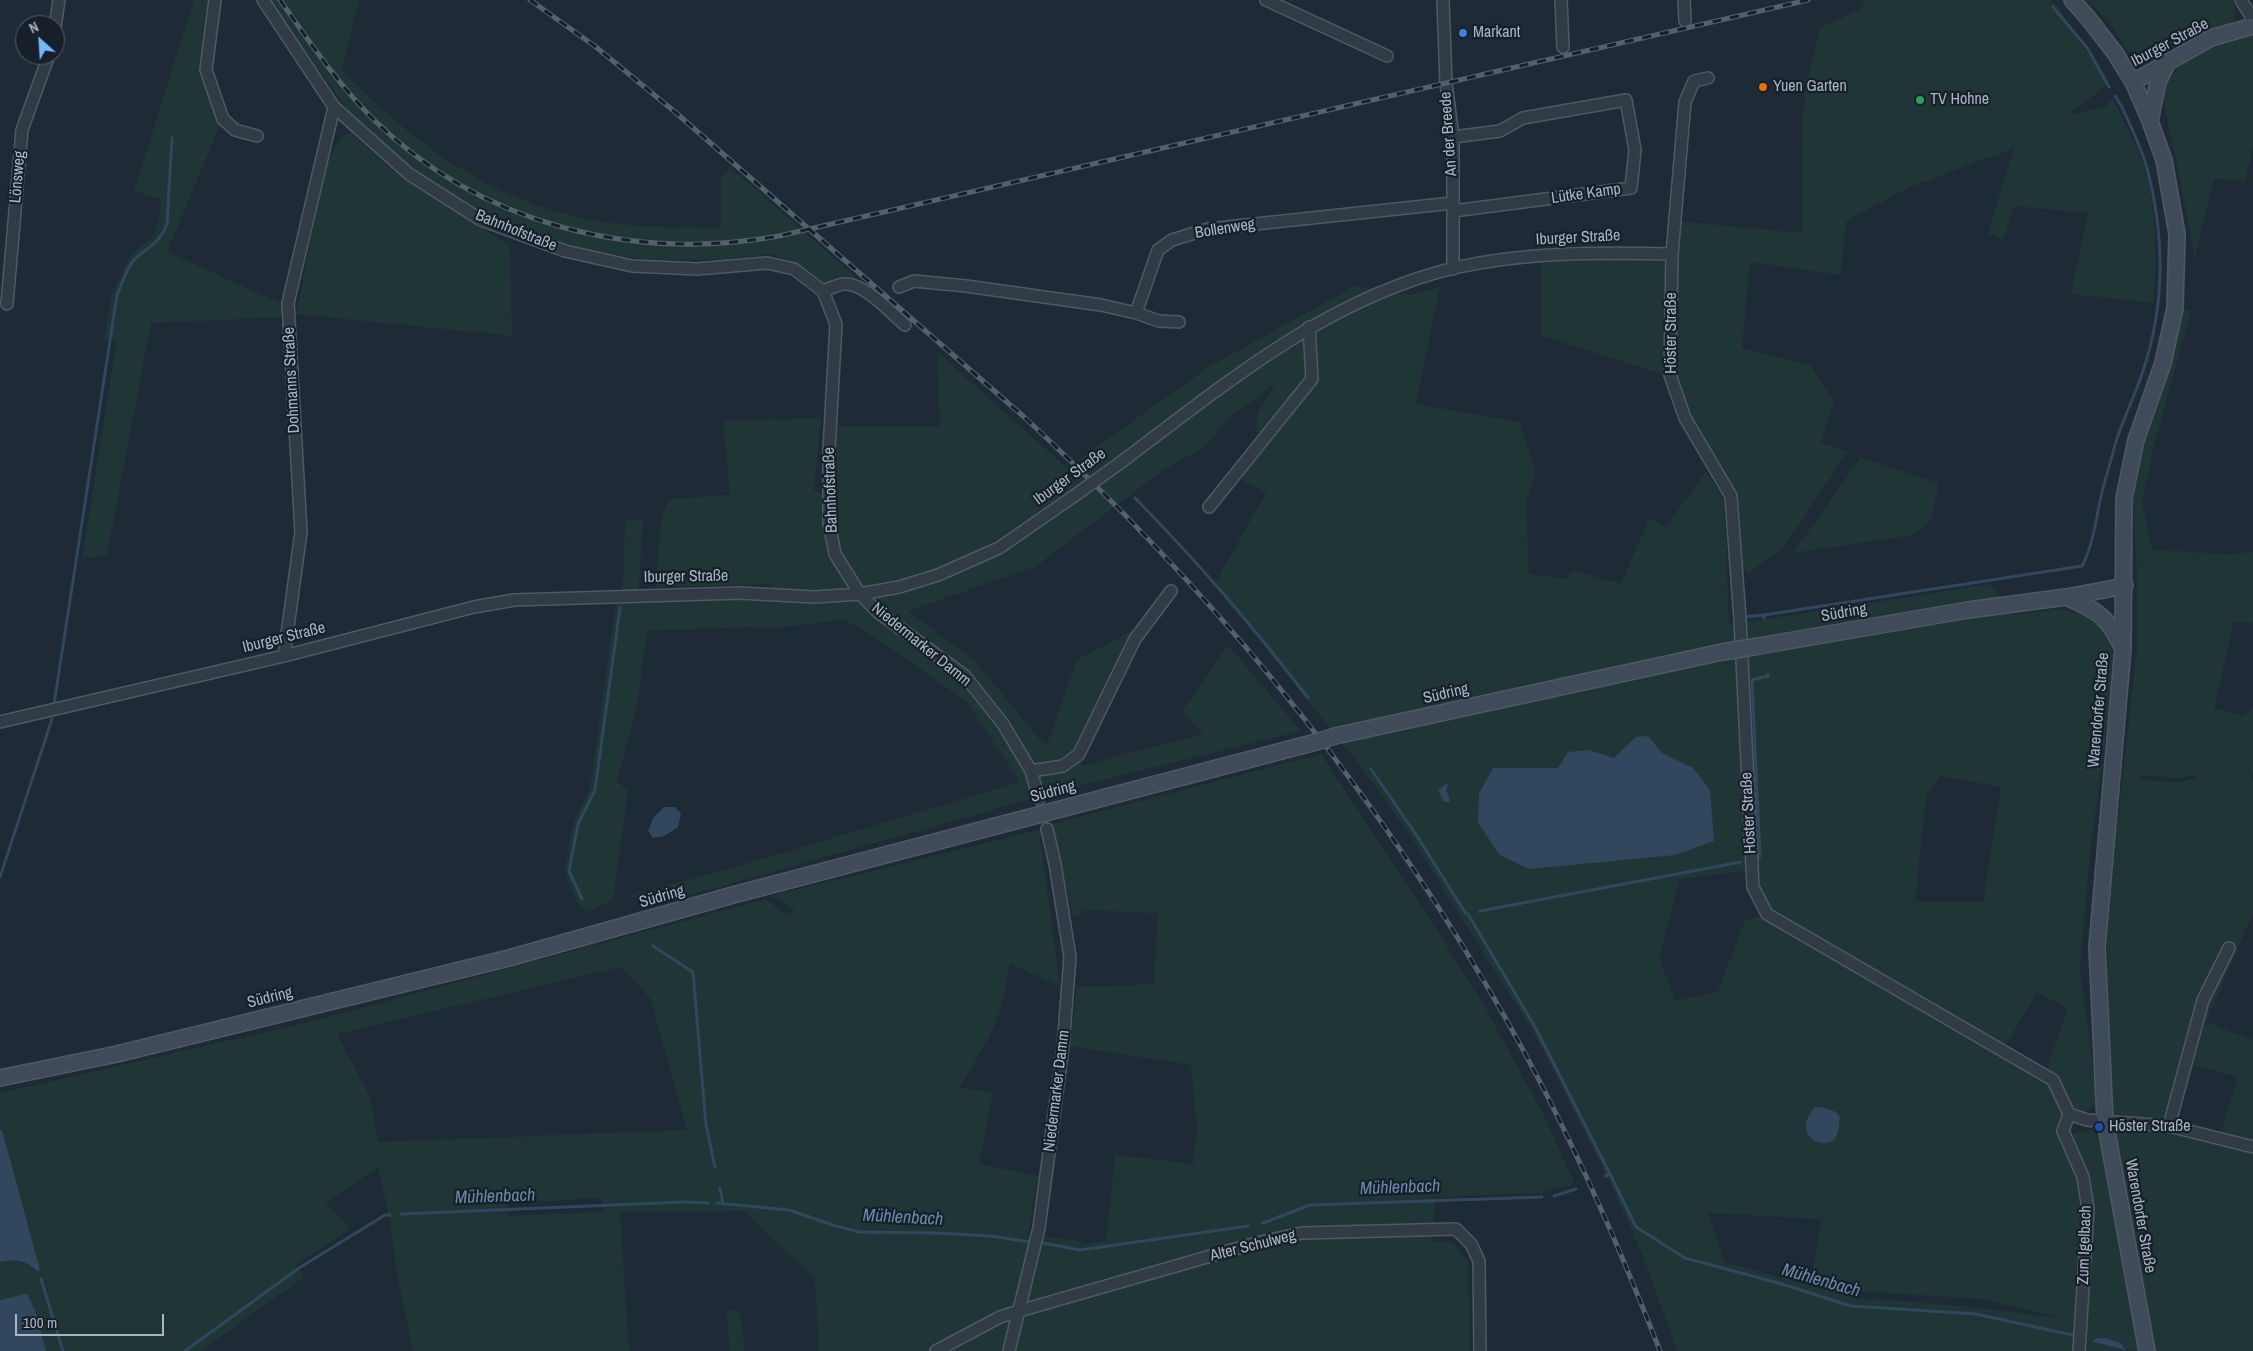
<!DOCTYPE html>
<html>
<head>
<meta charset="utf-8">
<style>
  body { margin:0 }
  #map { position:relative; width:2253px; height:1351px; overflow:hidden; background:#1e2a35; font-family:"Archivo Narrow",sans-serif }
  canvas { display:block }
  .north { position:absolute; left:15px; top:15px; width:50px; height:50px; box-sizing:border-box; background:#17202a; border:1px solid #525c68; border-radius:50%; rotate:334deg; font-size:14px; font-weight:700; line-height:20px; text-align:center; color:#aab6c4 }
  .north::after { content:''; display:block; margin:auto; width:18px; height:22px; background:#78b5fc; clip-path:polygon(50% 0,100% 100%,50% 72%,0 100%) }
  .scale { position:absolute; left:15px; top:1314px; width:149px; height:22px; box-sizing:border-box; border:2px solid #aab6c4; border-top:0; padding-left:6px; font-size:15px; line-height:18px; white-space:nowrap; color:#aab6c4; -webkit-text-stroke:4px #17202a; paint-order:stroke }
</style>
</head>
<body>
<div id="map">
<canvas width="2253" height="1351"></canvas>
<div class="north">N</div>
<div class="scale">100 m</div>
</div>
<script>
const context = document.querySelector('canvas').getContext('2d');
context.lineJoin = 'round';
function fill(path, color) {
  context.fillStyle = color;
  context.fill(path, 'evenodd');
}
function trace(path, color, width, dash) {
  context.strokeStyle = color;
  context.lineWidth = width;
  context.lineCap = dash ? 'butt' : 'round';
  context.setLineDash(dash || []);
  context.stroke(path);
}
function write(font, color, halo, rows, align = 'center') {
  context.font = font + ' "Archivo Narrow",sans-serif';
  context.lineWidth = 4.5;
  context.setLineDash([]);
  context.textBaseline = 'middle';
  context.strokeStyle = halo;
  context.fillStyle = color;
  for (const [text, x, y, turn = 0] of rows) {
    context.save();
    context.translate(x, y);
    context.rotate((+turn || 0) * Math.PI / 180);
    context.textAlign = isNaN(turn) ? turn : align;
    if (halo) context.strokeText(text, 0, 0);
    context.fillText(text, 0, 0);
    context.restore();
  }
}
fill(new Path2D(`
  M194 0H211L199 74 221 123 167 252 285 305 283 317 151 323 107 555 82 559 117 339 104 342 112 294 129 257 154 235 159 221 161 199 134 191Z
  M272 0H359L342 70C407 137 478 192 570 215 619 228 671 227 721 228V178L730 167 857 278 833 295 823 281 798 264 770 254 724 259 663 261 614 255 568 245 525 231 486 214 448 193 411 167 346 108 270 2Z
  M1865 0H2051L2057 5 2080 43 2110 82C2097 94 2082 102 2069 115L2105 107 2113 99C2123 122 2138 145 2145 169 2157 213 2157 258 2154 303L2071 294 2088 213 2014 206 2003 240 1988 233 2014 148 1908 188 1846 221 1841 275 1750 262 1742 348 1810 365 1834 402 1821 443 1848 452 1783 548 1749 573 1741 565 1736 495 1689 416 1674 373 1676 221 1802 233 1803 109 1806 100 1804 95 1820 28 1861 9Z
  M2087 0H2234L2235 20 2229 24 2146 54 2128 51 2109 22Z
  M2253 33V146L2245 182 2214 178 2195 258C2188 222 2181 185 2174 149 2171 133 2161 104 2165 88 2174 58 2225 40 2253 33Z
  M351 133 392 170 510 246 512 336 296 314 326 165 341 136Z
  M1541 257H1670L1669 376 1541 336Z
  M1354 286 1411 295 1440 287 1416 404 1519 422 1536 473 1526 500 1529 574 1566 579 1573 570 1621 584 1649 518 1666 527 1706 471 1724 499 1729 625 1990 584 2012 615 2060 609 2090 617 2107 631 2115 663 2090 854 2080 969 2097 1101 2087 1111 2074 1109 2058 1079 2046 1070 2068 1009 2037 992 2005 1046 1772 912 1757 885 1737 677 1750 870 1680 879 1659 958 1676 1001 1718 991 1745 920 1766 915 1897 996 2049 1083 2063 1112 2062 1137 2092 1129 2103 1144 2141 1351C2132 1351 2126 1351 2121 1343L2105 1338 2094 1339 2093 1342 2124 1351H1677L1643 1256 1609 1181 1536 1037 1409 834 1357 761 1214 585 1266 493 1239 478 1270 437 1256 432 1257 414 1276 383 1233 415 1202 449 1163 470 1035 567 908 611 975 661 1046 747 1077 660 1130 632 1145 634 1081 766 1203 734 1182 711 1228 645 1301 731 1063 790 666 902 628 896 721 871 1020 782 966 701 871 635 845 620 773 628 751 627 647 631 637 707 617 780 628 792 613 900 588 912 578 904 564 872 573 823 589 790 591 782 616 602 623 585 625 521 643 519 638 601 729 598 771 599 770 584 656 587 661 518 669 499 730 495 723 421 821 418 814 491 836 499V426H940L937 352 1067 468 1210 366ZM1940 776 2001 787 1983 902H1915L1926 796ZM1708 1213 1821 1219 1812 1278 1855 1291 1981 1299 2067 1319 1963 1306 1855 1298 1782 1275V1278L1725 1262Z
  M2182 308 2191 311 2154 446 2142 501 2152 550 2227 554 2253 552V623L2234 622 2214 708 2244 716 2253 707V773L2251 775 2253 780V913L2206 1022 2253 1040V1141L2221 1132 2238 1077 2190 1064 2165 1119 2112 1115 2106 924 2137 649V579L2133 496 2145 441 2168 368ZM2141 775 2180 778 2192 776 2198 778 2178 782 2141 780Z
  M1861 457 1939 483 1931 520 1914 535 1793 553Z
  M1321 754 1431 921 1486 1009 1542 1112 1575 1184 1542 1193 1436 1197 1431 1241 1453 1242 1468 1261 1470 1351H819L815 1280 745 1211 620 1212 629 1351H413L398 1279 388 1211 378 1167 325 1203 351 1229 294 1266 301 1270 304 1277 201 1351H46L36 1313 25 1294 0 1300V1262C16 1260 24 1260 37 1271L2 1130 0 1129V1093L305 1023 766 899 785 914 796 910 771 896 1039 830 1060 986 1010 964 1001 1009 990 1035 960 1088 993 1092 979 1164 1038 1176 1028 1235 1081 1241 1080 1245 1106 1241 1115 1155 1193 1164 1197 1129 1191 1065 1070 1046 1077 987 1154 984 1158 913 1087 910 1073 917 1052 824ZM621 967 650 998 687 1130 378 1142 370 1097 337 1034ZM602 1198 603 1212 507 1216V1203Z
  M2112 1127 2165 1132 2253 1154V1351H2152Z
  M726 1310 740 1311 745 1351H730Z`), '#203636');
fill(new Path2D(`
  M1648 736 1662 753 1693 768 1710 790 1714 841 1675 855 1529 869 1500 855 1478 823 1479 794 1493 768H1558L1568 752 1589 750 1614 758 1636 737Z
  M1449 782 1446 790 1450 800 1449 802H1444L1438 790Z
  M664 807H675L681 814 678 827 664 836 653 838 648 831 653 818Z
  M1822 1107 1836 1112 1840 1117C1839 1123 1839 1131 1836 1137 1824 1153 1791 1135 1814 1108Z
  M0 1129 2 1130 40 1270 37 1271C25 1260 16 1259 0 1262Z
  M25 1294 28 1295 36 1313 46 1351H0V1300Z
  M2096 1338H2105L2121 1343 2124 1348 2129 1351 2093 1342Z`), '#30475e');
trace(new Path2D(`
  M2053 7 2088 49 2109 87
  M1135 498C1197 561 1254 627 1308 698
  M1744 617 1764 615
  M1764 618V615L2082 566C2094 543 2096 517 2102 492 2106 476 2111 461 2115 445 2122 421 2134 398 2142 374 2165 307 2165 236 2147 168 2141 147 2130 125 2121 105L2115 96
  M54 704 117 295C122 284 127 266 135 259 150 245 159 244 167 224L172 138
  M1371 769 1417 836 1466 914
  M1757 860 1760 856 1752 680 1768 676V674
  M0 877 52 719
  M582 899 569 871 578 824 595 790 620 608
  M1480 911 1741 862
  M1468 914 1535 1027 1610 1174
  M653 946 693 972 706 1125 715 1167
  M1605 1176 1610 1174 1636 1227 1685 1258 1782 1284 1851 1306 1976 1314 2072 1335
  M720 1188 723 1204
  M1554 1196 1576 1189
  M717 1203 789 1210 836 1226 859 1232 936 1233 991 1236 1030 1242
  M401 1214 684 1202 709 1203
  M1263 1223 1310 1205 1542 1197
  M1043 1243 1080 1250 1248 1226
  M41 1279 63 1351
  M185 1351 299 1268 385 1215H390`), '#30475e', 3);
const street = new Path2D(`
  M215 0 206 70 223 119 235 130 257 136
  M263 0 334 107 409 174 481 220 565 251 632 266 697 269 767 263 794 269 823 291 836 324 829 450V523L835 554 860 594 878 612 965 676 1003 724 1031 771 1039 799
  M1266 0 1387 56
  M1443 0 1446 83 1453 137V269
  M1561 0 1563 47
  M1684 0 1685 21
  M2241 0 2251 16 2252 26
  M55 27 59 0
  M1708 78 1694 81 1685 102 1672 254 1670 375 1685 418 1731 496 1740 619 1753 887 1767 914 2053 1080 2069 1114 2087 1120 2169 1126 2253 1147
  M1453 211 1631 188 1635 150 1626 100 1523 118 1500 131 1453 137
  M899 287 914 281 966 286 1101 305 1136 313 1158 250 1172 240 1208 229 1453 203
  M823 291C830 289 839 283 846 284 865 284 891 313 905 325
  M7 304 22 130 49 55
  M1136 313 1159 321 1179 322
  M1120 463C1223 386 1325 299 1454 268 1525 252 1599 252 1672 254
  M1209 507 1312 379 1309 327
  M284 656 301 532 288 303 334 107
  M0 722 284 656 474 607 514 600 740 593 814 597 860 594 899 587 938 575 999 548 1074 496
  M1031 771 1063 766 1079 754 1135 639 1171 591
  M2069 1114 2063 1131 2083 1177 2088 1209 2079 1351
  M2169 1126 2203 1000 2229 948
  M936 1351 1000 1317 1019 1311 1256 1243 1302 1233 1456 1229 1471 1244 1479 1261 1480 1351
  M1009 1351 1039 1228 1063 1047 1070 957 1055 864 1047 829`);
const secondary = new Path2D(`
  M2072 0 2088 18 2115 53 2133 82 2150 121 2164 160 2177 234 2175 308 2163 363 2136 440 2124 498 2123 648 2097 947 2105 1121 2147 1351
  M2133 82 2211 38 2253 26
  M2150 121 2158 82 2168 62
  M2066 597C2097 611 2107 615 2122 647
  M1759 646 1968 610 2066 597 2125 586
  M1335 736 1722 652
  M0 1078 117 1054 509 958 733 895 1316 742`);
trace(street, '#4e5964', 14);
trace(secondary, '#4e5964', 18);
trace(street, '#313b46', 11);
trace(secondary, '#3f4b59', 15);
const rail = new Path2D(`
  M280 0C309 41 337 83 373 119 481 225 633 262 779 236L1808 0
  M530 0 596 47 675 112 1023 416C1206 585 1358 768 1485 983 1555 1100 1611 1225 1660 1351`);
trace(rail, '#53606d', 5);
trace(rail, '#17202a', 3, [9]);
const streetBridge = new Path2D(`
  M1074 496 1120 463`);
const secondaryBridge = new Path2D(`
  M1722 652 1759 646
  M1316 742 1335 736`);
trace(streetBridge, '#4e5964', 14, []);
trace(secondaryBridge, '#4e5964', 18, []);
trace(streetBridge, '#313b46', 11);
trace(secondaryBridge, '#3f4b59', 15);
for (const [x, y, r, color] of [
  [1463,33,5,"#3f7fe0"],
  [1763,87,5,"#e8710a"],
  [1920,100,5,"#2e9e5b"],
  [2099,1127,5,"#1a4fb4"]
]) {
  const dot = new Path2D();
  dot.arc(x, y, r, 0, 2 * Math.PI);
  context.fillStyle = color;
  context.fill(dot);
  trace(dot, '#17202a', 2);
}
write('16px', '#aab6c4', '#17202a', [
  ["Markant",1473,33],
  ["Yuen Garten",1773,87],
  ["TV Hohne",1930,100],
  ["Höster Straße",2109,1127]
], 'left');
write('16px', '#aab6c4', '#17202a', [
  ["Iburger Straße",2170,43,-28],
  ["An der Breede",1449,134,-94],
  ["Lönsweg",18,177,-85],
  ["Lütke Kamp",1586,194,-8],
  ["Bollenweg",1225,229,-9],
  ["Bahnhofstraße",516,231,22],
  ["Iburger Straße",1578,238,-3],
  ["Höster Straße",1672,333,-90],
  ["Dohmanns Straße",292,380,-93],
  ["Iburger Straße",1070,477,-36],
  ["Bahnhofstraße",831,490,-92],
  ["Iburger Straße",686,577,-1],
  ["Südring",1844,613,-10],
  ["Iburger Straße",284,638,-14],
  ["Niedermarker Damm",921,645,39],
  ["Südring",1446,694,-13],
  ["Warendorfer Straße",2099,710,-85],
  ["Südring",1053,792,-15],
  ["Höster Straße",1749,813,-93],
  ["Südring",662,897,-16],
  ["Südring",270,998,-14],
  ["Niedermarker Damm",1057,1091,-83],
  ["Warendorfer Straße",2140,1216,80],
  ["Zum Igelbach",2085,1245,-88],
  ["Alter Schulweg",1253,1246,-14]
]);
write('italic 18px', '#698aaa', '#17202a', [
  ["Mühlenbach",1400,1188,-2],
  ["Mühlenbach",495,1197,-2],
  ["Mühlenbach",903,1218,3],
  ["Mühlenbach",1821,1281,16]
]);
</script>
</body>
</html>
